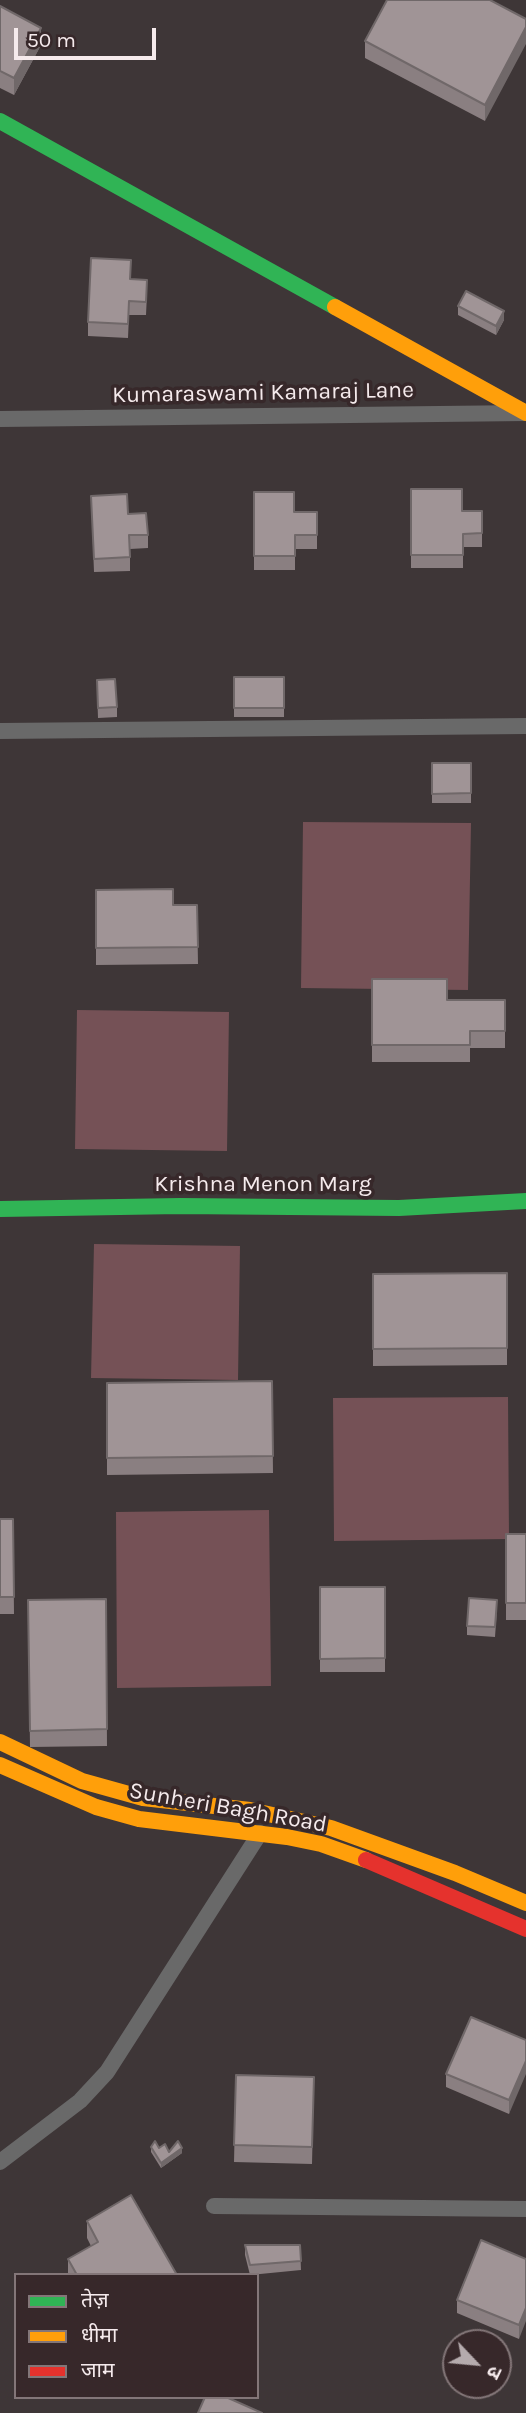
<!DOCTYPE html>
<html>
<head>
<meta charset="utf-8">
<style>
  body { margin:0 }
  #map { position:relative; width:526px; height:2413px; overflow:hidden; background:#3e3637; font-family:Karla,"Noto Sans Devanagari",sans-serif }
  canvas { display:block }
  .legend { position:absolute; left:14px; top:2273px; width:245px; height:126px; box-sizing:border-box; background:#37282a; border:2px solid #837678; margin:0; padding:9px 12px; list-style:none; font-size:21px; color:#f5eaec }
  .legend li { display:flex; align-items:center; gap:14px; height:35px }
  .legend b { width:35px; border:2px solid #837678 }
  .north { position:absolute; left:442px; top:2329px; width:70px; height:70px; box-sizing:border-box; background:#37282a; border:2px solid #837678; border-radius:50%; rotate:116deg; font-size:19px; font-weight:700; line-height:28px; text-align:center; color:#f5eaec }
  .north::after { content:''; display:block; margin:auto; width:24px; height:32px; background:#b5abad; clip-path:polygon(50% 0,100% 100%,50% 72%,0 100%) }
  .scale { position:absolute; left:14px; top:28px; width:142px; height:32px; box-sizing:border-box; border:4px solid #f5eaec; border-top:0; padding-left:9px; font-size:21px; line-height:24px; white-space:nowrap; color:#f5eaec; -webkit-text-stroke:5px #37282a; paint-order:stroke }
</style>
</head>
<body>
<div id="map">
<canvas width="526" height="2413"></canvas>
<ul class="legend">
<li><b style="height:9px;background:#30b455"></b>तेज़</li>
<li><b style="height:9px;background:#ff9f0a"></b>धीमा</li>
<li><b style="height:9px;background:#e5322d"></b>जाम</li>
</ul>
<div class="north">उ</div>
<div class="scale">50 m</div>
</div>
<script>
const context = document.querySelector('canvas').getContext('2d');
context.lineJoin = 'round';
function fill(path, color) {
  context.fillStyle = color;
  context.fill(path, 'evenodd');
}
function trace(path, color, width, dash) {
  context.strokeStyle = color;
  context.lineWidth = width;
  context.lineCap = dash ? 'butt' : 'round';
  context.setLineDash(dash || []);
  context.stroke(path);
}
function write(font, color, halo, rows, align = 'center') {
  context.font = font + ' Karla,sans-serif';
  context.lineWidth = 7;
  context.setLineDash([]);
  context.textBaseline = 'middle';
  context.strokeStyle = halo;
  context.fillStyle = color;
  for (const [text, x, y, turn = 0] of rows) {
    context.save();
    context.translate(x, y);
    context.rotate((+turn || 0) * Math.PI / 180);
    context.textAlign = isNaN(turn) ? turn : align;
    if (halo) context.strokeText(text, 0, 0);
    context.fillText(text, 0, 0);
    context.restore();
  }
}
fill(new Path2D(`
  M303 822 471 823 468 990 301 988Z
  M77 1010 229 1012 227 1151 75 1149Z
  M94 1244 240 1246 238 1380 91 1378Z
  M508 1397 509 1539 334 1541 333 1398Z
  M269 1510 271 1686 117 1688 116 1512Z`), '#755156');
trace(new Path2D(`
  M0 419 526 413
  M0 731 526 726
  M0 2162 80 2101 107 2072 260 1833
  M214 2206 526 2209`), '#696969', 16);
trace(new Path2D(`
  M0 121 335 307
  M0 1209 180 1206 399 1208 526 1201`), '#30b455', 16);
trace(new Path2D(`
  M335 307 526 413
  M0 1742 82 1781 143 1798 250 1810 331 1828 455 1873 526 1903
  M0 1765 96 1807 139 1819 287 1837 321 1844 366 1860`), '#ff9f0a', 16);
trace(new Path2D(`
  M366 1860 526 1929`), '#e5322d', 16);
fill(new Path2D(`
  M490 0 485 121 365 58V41Z
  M0 6 41 45 14 95 0 88Z
  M131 279 147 294 146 315H129L128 338 88 336V322Z
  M458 306 504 320 496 335 458 315Z
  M411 489 462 511H482V547H463V568H411Z
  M254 492 294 512H317V549H295V570H254Z
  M91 496 128 514 148 535V548L130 549V571L94 572Z
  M234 677H284V717H234Z
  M97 689 117 707V717L98 718Z
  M432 763H471V803H432Z
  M96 890 173 905H197L198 964 96 965Z
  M372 979 447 1000H505V1048H470V1062H372Z
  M507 1273V1365L373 1366V1274Z
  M272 1381 273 1473 107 1475V1383Z
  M0 1519H13L14 1614H0Z
  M506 1534H526V1620H506Z
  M320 1587H385V1672H320Z
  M106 1599 107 1746 30 1747 28 1600Z
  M497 1609 495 1637 467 1635V1626Z
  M526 2040 509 2114 446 2087V2074Z
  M236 2075 314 2077 312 2164 234 2162Z
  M151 2147 169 2152 182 2153 161 2168 151 2152Z
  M87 2221 177 2275H68V2259L91 2246 87 2238Z
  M245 2245H300L301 2270 250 2275 245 2255Z
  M526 2259 519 2339 457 2313V2300Z`), '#8a7f81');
fill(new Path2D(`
  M526 27V44L485 121V105Z
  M41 28V45L14 95V78Z
  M504 311V320L496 335V326Z
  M526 2061V2074L509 2114V2100Z
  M182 2148V2153L161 2168V2163Z
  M526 2308V2321L519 2339V2325Z`), '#706869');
const building = new Path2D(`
  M387 0H490L526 19V27L485 105 365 41Z
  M0 6 41 28 14 78 0 71Z
  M91 258 131 260 130 279 147 280 146 302 129 301 128 324 88 322Z
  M466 291 504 311 496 326 458 306Z
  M411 489H462V511H482V533L463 534V555H411Z
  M254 492H294V512H317V535H295V556H254Z
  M127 494 128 514 146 513 148 535H129L130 557 94 559 91 496Z
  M234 677H284V708H234Z
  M115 679 117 707 98 708 97 680Z
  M432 763H471V793L432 794Z
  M173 889V905H197L198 947 96 948V890Z
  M372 979H447V1000H505V1031H470V1045H372Z
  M507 1273V1348L373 1349V1274Z
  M272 1381 273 1456 107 1458V1383Z
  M0 1519H13L14 1597H0Z
  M506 1534H526V1603H506Z
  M320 1587H385V1658L320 1659Z
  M469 1598 497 1600 495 1627 467 1626Z
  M106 1599 107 1729 30 1731 28 1600Z
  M471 2017 526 2040V2061L509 2100 446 2074Z
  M236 2075 314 2077 312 2147 234 2145Z
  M155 2141 159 2148 165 2144 169 2152 178 2141 182 2148 161 2163 151 2147Z
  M131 2195 177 2275H77L68 2259 98 2242 87 2221Z
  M481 2240 526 2259V2308L519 2325 457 2300Z
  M245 2245H300L301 2261 250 2265Z
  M205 2397H226L262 2413H198Z`);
fill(building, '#a09496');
trace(building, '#706869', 2);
write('23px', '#f5eaec', '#37282a', [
  ["Kumaraswami Kamaraj Lane",263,393,-1],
  ["Krishna Menon Marg",263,1184],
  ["Sunheri Bagh Road",228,1808,10]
]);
</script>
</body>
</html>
